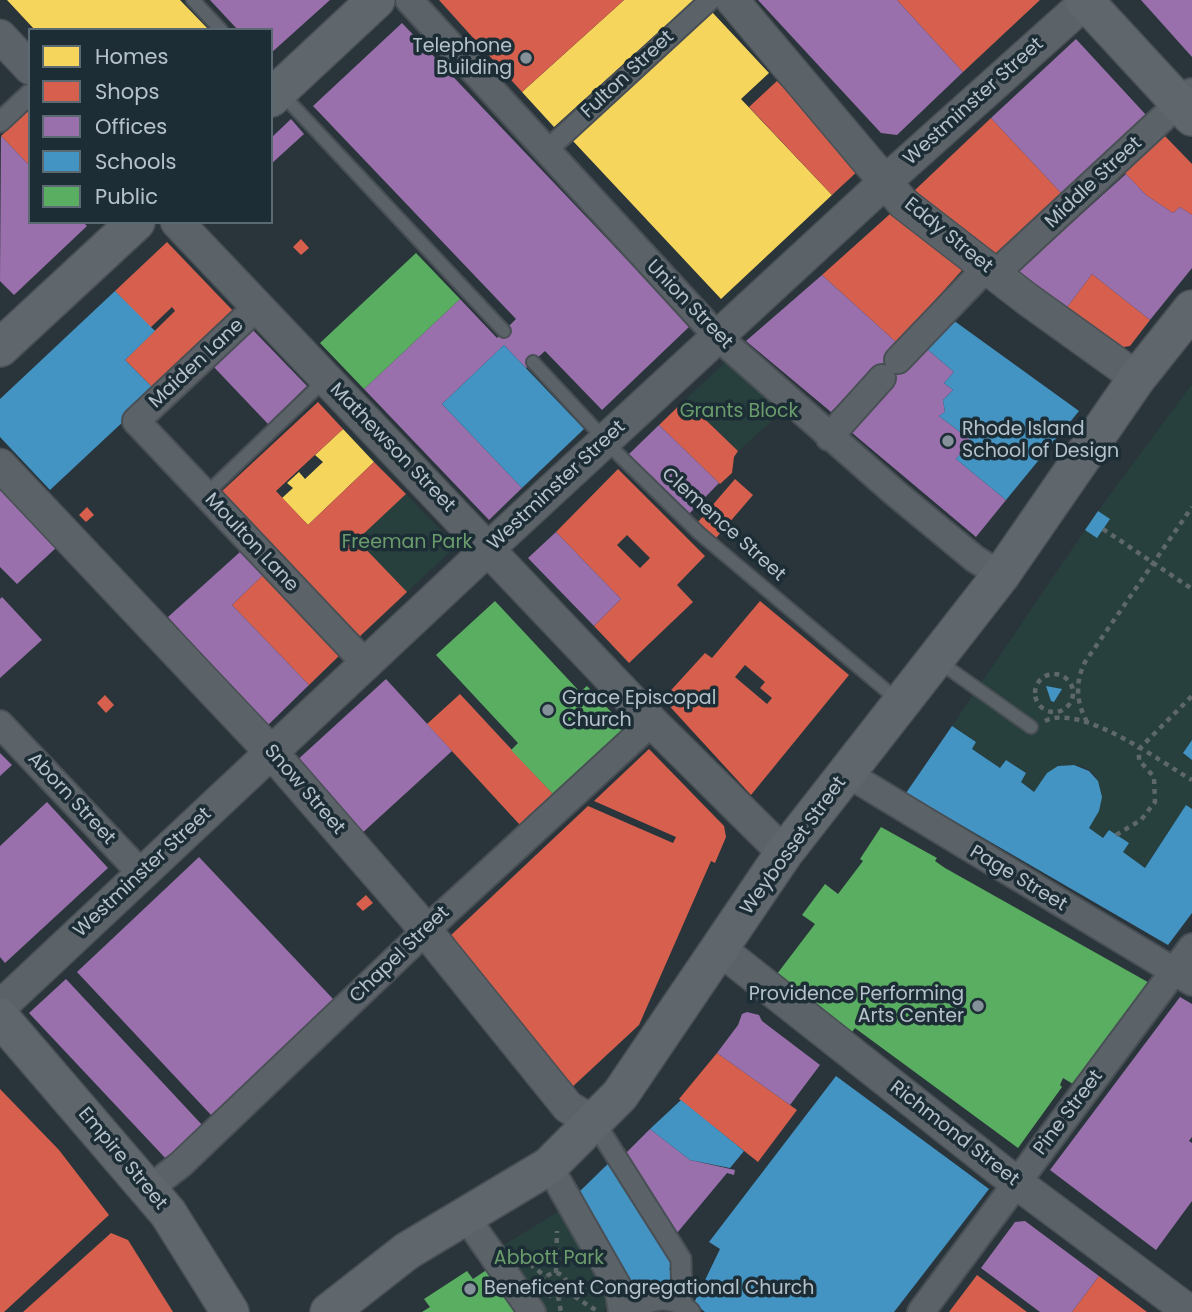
<!DOCTYPE html>
<html>
<head>
<meta charset="utf-8">
<style>
  body { margin:0 }
  #map { position:relative; width:1192px; height:1312px; overflow:hidden; background:#2a353b; font-family:Poppins,sans-serif }
  canvas { display:block }
  .legend { position:absolute; left:28px; top:28px; width:245px; height:196px; box-sizing:border-box; background:#1d2d36; border:2px solid #5a6972; margin:0; padding:9px 12px; list-style:none; font-size:21px; color:#b5c2cb }
  .legend li { display:flex; align-items:center; gap:14px; height:35px }
  .legend b { width:35px; border:2px solid #5a6972 }
</style>
</head>
<body>
<div id="map">
<canvas width="1192" height="1312"></canvas>
<ul class="legend">
<li><b style="height:19px;background:#f6d55c"></b>Homes</li>
<li><b style="height:19px;background:#d6604d"></b>Shops</li>
<li><b style="height:19px;background:#9970ab"></b>Offices</li>
<li><b style="height:19px;background:#4393c3"></b>Schools</li>
<li><b style="height:19px;background:#5aae61"></b>Public</li>
</ul>
</div>
<script>
const context = document.querySelector('canvas').getContext('2d');
context.lineJoin = 'round';
function fill(path, color) {
  context.fillStyle = color;
  context.fill(path, 'evenodd');
}
function trace(path, color, width, dash) {
  context.strokeStyle = color;
  context.lineWidth = width;
  context.lineCap = dash ? 'butt' : 'round';
  context.setLineDash(dash || []);
  context.stroke(path);
}
function write(font, color, halo, rows, align = 'center') {
  context.font = font + ' Poppins,sans-serif';
  context.lineWidth = 7;
  context.setLineDash([]);
  context.textBaseline = 'middle';
  context.strokeStyle = halo;
  context.fillStyle = color;
  for (const [text, x, y, turn = 0] of rows) {
    context.save();
    context.translate(x, y);
    context.rotate((+turn || 0) * Math.PI / 180);
    context.textAlign = isNaN(turn) ? turn : align;
    if (halo) context.strokeText(text, 0, 0);
    context.fillText(text, 0, 0);
    context.restore();
  }
}
fill(new Path2D(`
  M726 362 782 412 738 451 685 400Z
  M1192 384V740L1183 753 1192 760V809L1186 806 1145 868 1123 852 1128 843 1109 830 1103 838 1089 828C1109 796 1104 757 1058 766L1034 792 1021 782 1026 773 1006 760 1000 768 972 749 976 742 952 726 1098 511Z
  M406 494 456 546 407 592 357 540Z
  M561 1210 610 1293 604 1312H543L499 1248Z`), '#27403e');
fill(new Path2D(`
  M7 0H180L209 30H35Z
  M624 0H694L554 127 522 92Z
  M712 12 769 73 741 99 832 195 721 299 573 141Z
  M343 429 374 462 308 525 282 498 293 488 287 483 299 472 305 479 323 462 315 455Z`), '#f6d55c');
fill(new Path2D(`
  M439 0H624L522 92Z
  M897 0H1040L963 72Z
  M777 81 860 169 832 195 749 107Z
  M30 109V166L1 136Z
  M991 118 1062 194 996 255 929 204 915 190Z
  M1164 135 1192 164V215L1180 207 1173 213 1146 195 1124 172Z
  M890 214 963 269 897 343 822 275Z
  M301 239 309 248 301 255 293 247Z
  M167 242 236 314 156 391 125 360 175 311 172 307 150 328 115 291Z
  M1092 274 1150 320 1130 346 1117 348 1065 310Z
  M685 400 738 451 734 457 732 473 720 484 659 425Z
  M318 402 343 429 276 491 308 525 374 462 406 494 357 540 407 592 357 639 220 493Z
  M618 469 705 556 677 585 693 602 629 663 594 626 621 599 556 532ZM627 535 650 558 640 568 617 545Z
  M735 479 753 495 716 538 698 522Z
  M87 507 94 515 86 522 79 515Z
  M263 575 340 655 309 685 232 605Z
  M760 601 849 675 751 795 663 699 705 653 712 658ZM745 665 765 682 760 688 772 698 767 704 735 677Z
  M460 694 553 794 520 825 427 724Z
  M105 695 114 705 106 713 97 703Z
  M649 749 724 826 726 837 715 863 711 861 639 1025 569 1090 449 937 588 806 673 843 676 837 594 801Z
  M366 895 373 903 363 911 356 904Z
  M717 1053 797 1110 758 1162 679 1099Z
  M0 1089 59 1150 109 1215 4 1312H0Z
  M111 1233 128 1240 173 1312H23Z
  M977 1275 1027 1312H949Z
  M1099 1276 1147 1312H1072Z`), '#d6604d');
fill(new Path2D(`
  M210 0H330L271 53V30H238Z
  M758 0H897L963 72 897 135 881 133Z
  M1141 0H1192V57Z
  M402 23 690 326 602 410 545 351 526 368 504 345 442 404 522 488 489 520 364 389 460 299 497 338 516 319 313 106Z
  M1076 39 1147 116 1062 194 991 118Z
  M291 119 304 134 271 164V138Z
  M1 136 30 166V222H83L87 226 14 295 0 281Z
  M1126 174 1146 195 1173 213 1180 207 1192 215V268L1150 320 1092 274 1065 310 1016 273Z
  M822 275 897 343 898 360 908 369 927 349 954 372 944 383 953 390 943 400 945 412 939 416 972 441 956 459 1006 500 976 537 851 432 892 387 871 370 831 412 746 341Z
  M250 327 307 386 268 424 211 364Z
  M659 425 719 483 688 515 629 458V454Z
  M0 487 57 547 17 584 0 567Z
  M556 532 621 599 594 626 528 558Z
  M240 552 263 575 232 605 309 685 267 726 168 617Z
  M2 597 42 640 0 678V599Z
  M386 679 452 751 360 835 294 763Z
  M0 753 12 765 0 776Z
  M47 802 108 868 5 963 0 957V846Z
  M199 857 334 1000 211 1115 77 972Z
  M66 979 204 1127 168 1161 29 1013Z
  M1180 997 1192 1004V1137L1189 1141 1192 1143V1201L1156 1250 1050 1170Z
  M747 1012 759 1015 762 1021 820 1065 790 1105 717 1053 738 1025 742 1014Z
  M650 1129 690 1160 735 1170 734 1175 727 1173 677 1233 622 1157Z
  M1025 1221 1099 1276 1072 1312H1040L981 1268 1015 1222Z`), '#9970ab');
fill(new Path2D(`
  M115 291 155 331 125 360 156 391 50 490 0 437V399Z
  M953 320 1079 411 1006 500 956 459 972 441 939 416 945 412 943 400 953 390 944 383 954 372 927 349Z
  M504 345 584 429 522 488 442 404Z
  M1098 511 1110 519 1097 538 1085 530Z
  M1046 686 1062 689 1054 702 1051 701Z
  M952 726 976 742 972 749 1000 768 1006 760 1026 773 1021 782 1034 792 1047 773 1058 766 1074 765 1089 771 1098 781 1102 797 1099 811 1089 828 1103 838 1109 830 1129 843 1123 852 1145 868 1186 805 1192 809V913L1168 945 906 793Z
  M1192 740V760L1183 753Z
  M836 1076 989 1189 894 1312H705L694 1303 720 1249 709 1242Z
  M681 1100 744 1151 730 1168 690 1160 650 1129Z
  M614 1158 674 1266 669 1269 673 1273 672 1289 667 1293 656 1280 644 1290 648 1294 638 1302 579 1192Z`), '#4393c3');
fill(new Path2D(`
  M416 253 460 299 364 389 320 343Z
  M495 601 580 692 587 686 625 727 553 794 511 750 518 743 436 655Z
  M881 827 937 858 935 861 945 868 1153 985 1078 1087 1063 1078 1060 1085 1062 1087 1018 1148 855 1028 852 1032 777 974 815 924 802 915 825 884 838 894 863 861 860 859Z
  M488 1269 517 1312H422L430 1307 424 1299 467 1271 473 1279Z`), '#5aae61');
const service = new Path2D(`
  M193 0 221 30
  M281 93 504 331
  M533 362 620 456 699 533 900 702
  M206 494 326 379
  M938 661 1031 727`);
const pedestrian = new Path2D(`
  M0 122 30 94
  M546 151 710 0
  M595 1123 681 1259 682 1305 690 1312
  M623 1305C645 1312 653 1291 682 1305`);
const minor = new Path2D(`
  M409 0 718 337 894 492 975 559 1001 575
  M995 274 1191 92
  M258 306 136 421 367 665
  M898 360 987 267
  M829 437 882 378
  M0 724 142 874
  M846 773 1192 982
  M549 1166 618 1287 622 1312
  M149 1189 181 1164 438 919 652 722
  M466 1217 532 1312
  M921 1312 1192 947`);
const tertiary = new Path2D(`
  M732 0 903 203 1027 299 1137 378
  M0 36 30 68
  M177 222 652 722 784 853
  M0 465 272 753 413 915 568 1107 595 1123
  M721 950 1001 1171 1190 1312
  M0 1007 489 548 886 181 1088 0`);
const secondary = new Path2D(`
  M1084 0 1192 117
  M271 98 376 0
  M0 348 136 222
  M0 1017 168 1213 230 1312
  M329 1312 407 1251 549 1166 620 1095 784 853 1001 575 1137 378 1192 309`);
trace(service, '#495055', 16);
trace(pedestrian, '#495055', 23);
trace(minor, '#495055', 30);
trace(tertiary, '#495055', 35);
trace(secondary, '#495055', 40);
trace(new Path2D(`
  M1103 529 1192 589
  M1035 693a19 19 0 1 1 38 0a19 19 0 1 1-38 0Z
  M1045 721C1082 703 1159 761 1192 780
  M1087 722C1076 702 1075 682 1085 662L1192 507
  M1116 835 1141 820 1155 802 1154 777 1139 760V749L1192 696
  M530 1264 546 1277
  M543 1285a12 12 0 1 1 24 0a12 12 0 1 1-24 0Z
  M556 1273 557 1231
  M566 1291 597 1311
  M558 1296 561 1312`), '#5e676a', 4.5, [5, 5]);
trace(service, '#5c6368', 12);
trace(pedestrian, '#5c6368', 19);
trace(minor, '#5c6368', 26);
trace(tertiary, '#5c6368', 32);
trace(secondary, '#60676c', 37);
for (const [x, y, r, color] of [
  [526,58,7,"#849199"],
  [948,441,7,"#849199"],
  [548,710,7,"#849199"],
  [978,1006,7,"#849199"],
  [470,1289,7,"#849199"]
]) {
  const dot = new Path2D();
  dot.arc(x, y, r, 0, 2 * Math.PI);
  context.fillStyle = color;
  context.fill(dot);
  trace(dot, '#1d2d36', 2.5);
}
write('19px', '#b5c2cb', '#1d2d36', [
  ["Telephone",512,47,"right"],
  ["Building",512,69,"right"],
  ["Rhode Island",962,430],
  ["School of Design",962,452],
  ["Grace Episcopal",562,699],
  ["Church",562,721],
  ["Providence Performing",964,995,"right"],
  ["Arts Center",964,1017,"right"],
  ["Beneficent Congregational Church",484,1289]
], 'left');
write('19px', '#b5c2cb', '#1d2d36', [
  ["Fulton Street",628,75,-43],
  ["Westminster Street",974,102,-42],
  ["Middle Street",1094,183,-43],
  ["Eddy Street",948,236,39],
  ["Union Street",689,305,46],
  ["Maiden Lane",197,364,-43],
  ["Mathewson Street",392,448,46],
  ["Westminster Street",557,486,-43],
  ["Clemence Street",723,525,42],
  ["Moulton Lane",251,543,47],
  ["Snow Street",304,790,49],
  ["Aborn Street",71,799,47],
  ["Weybosset Street",794,846,-54],
  ["Westminster Street",143,873,-43],
  ["Page Street",1018,879,31],
  ["Chapel Street",400,955,-44],
  ["Pine Street",1069,1113,-53],
  ["Richmond Street",954,1134,38],
  ["Empire Street",122,1159,50]
]);
write('19px', '#6b9d6c', '#1d2d36', [
  ["Grants Block",739,412],
  ["Freeman Park",407,543],
  ["Abbott Park",549,1259]
]);
</script>
</body>
</html>
